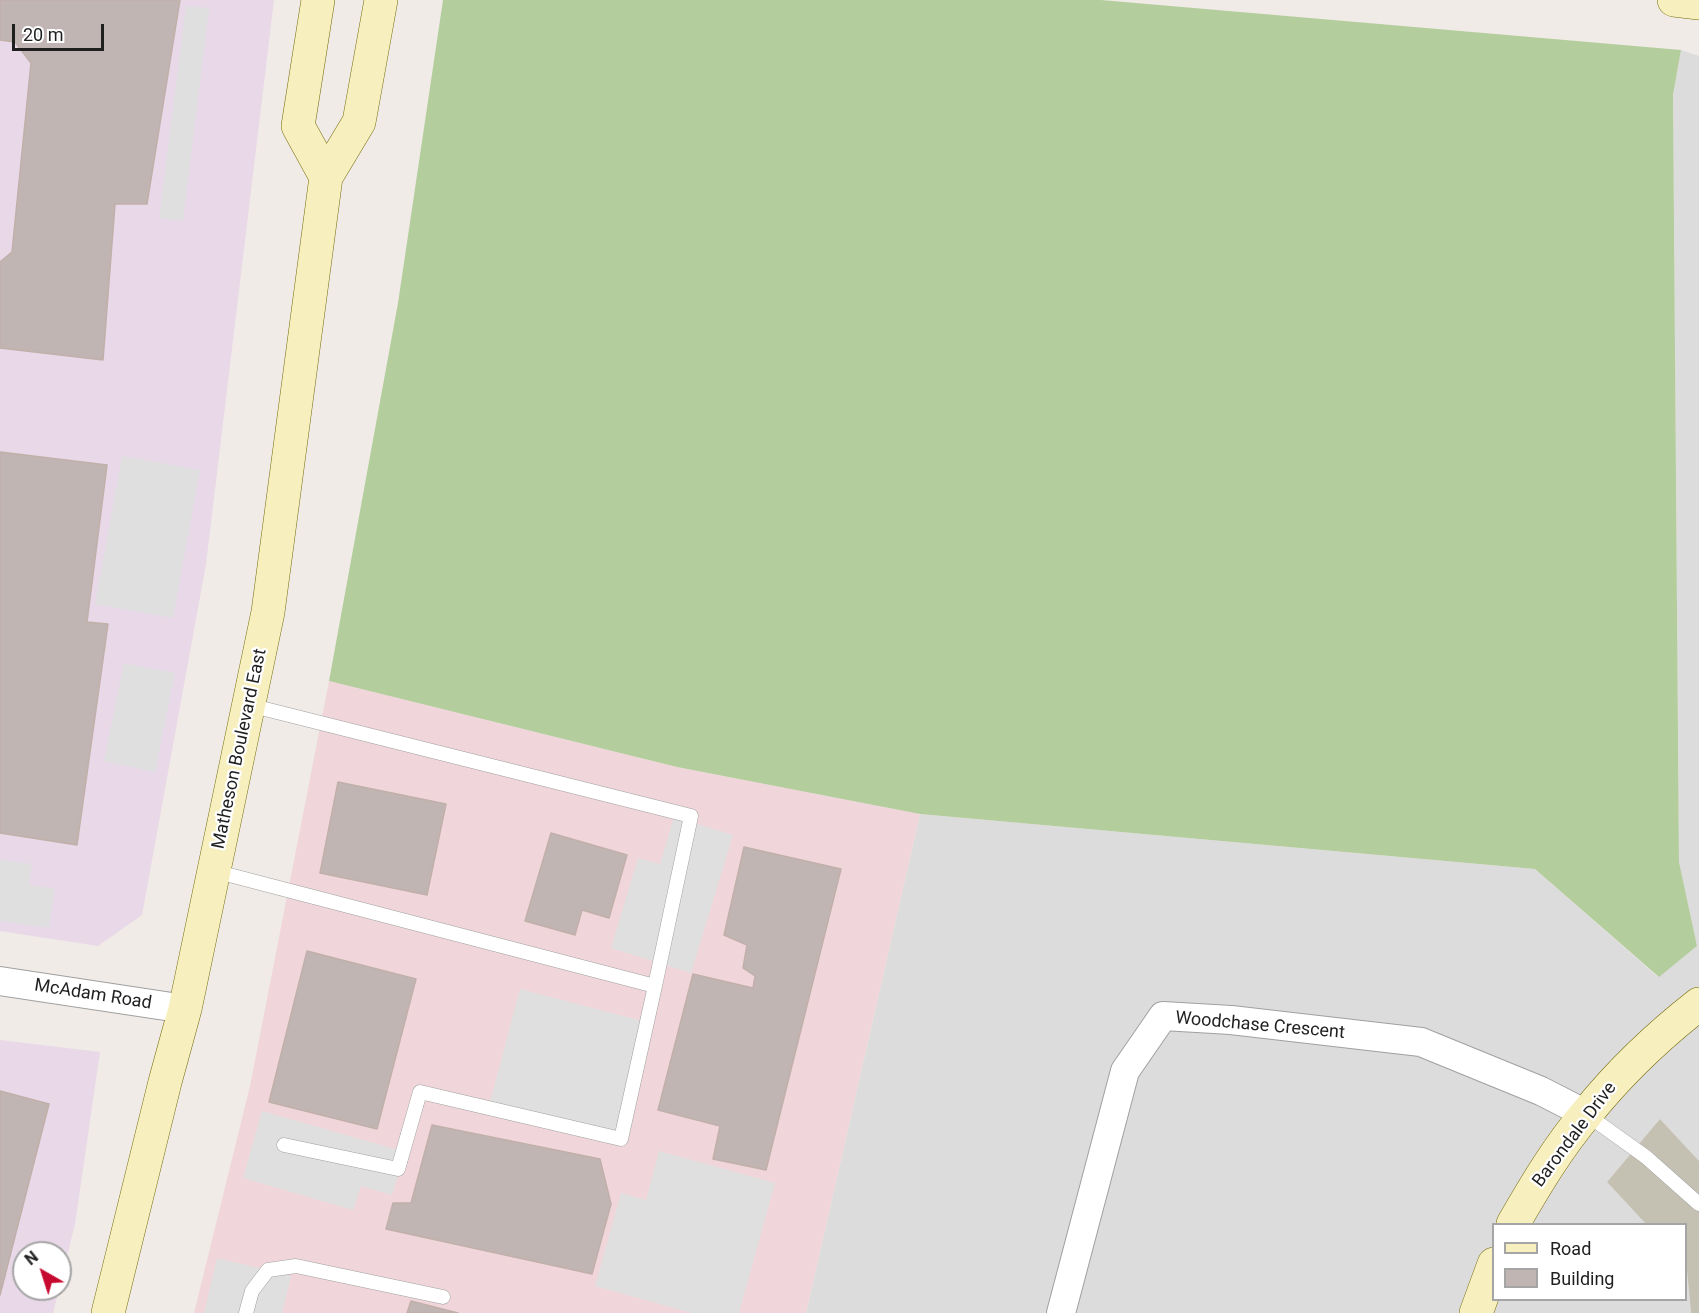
<!DOCTYPE html>
<html>
<head>
<meta charset="utf-8">
<style>
  body { margin:0 }
  #map { position:relative; width:1699px; height:1313px; overflow:hidden; background:#f0ebe6; font-family:Roboto,sans-serif }
  canvas { display:block }
  .legend { position:absolute; left:1492px; top:1223px; width:195px; height:78px; box-sizing:border-box; background:#fff; border:2px solid #a5a5a5; margin:0; padding:8px 10px; list-style:none; font-size:18px; color:#1f1f1f }
  .legend li { display:flex; align-items:center; gap:12px; height:30px }
  .legend b { width:30px; border:2px solid #a5a5a5 }
  .north { position:absolute; left:12px; top:1241px; width:60px; height:60px; box-sizing:border-box; background:#fff; border:2px solid #a5a5a5; border-radius:50%; rotate:321deg; font-size:16px; font-weight:700; line-height:24px; text-align:center; color:#1f1f1f }
  .north::after { content:''; display:block; margin:auto; width:21px; height:27px; background:#c6092e; clip-path:polygon(50% 0,100% 100%,50% 72%,0 100%) }
  .scale { position:absolute; left:12px; top:24px; width:92px; height:27px; box-sizing:border-box; border:3px solid #1f1f1f; border-top:0; padding-left:8px; font-size:18px; line-height:21px; white-space:nowrap; color:#1f1f1f; -webkit-text-stroke:4px #fff; paint-order:stroke }
</style>
</head>
<body>
<div id="map">
<canvas width="1699" height="1313"></canvas>
<ul class="legend">
<li><b style="height:8px;background:#f7efbd"></b>Road</li>
<li><b style="height:16px;background:#c0b5b3"></b>Building</li>
</ul>
<div class="north">N</div>
<div class="scale">20 m</div>
</div>
<script>
const context = document.querySelector('canvas').getContext('2d');
context.lineJoin = 'round';
function fill(path, color) {
  context.fillStyle = color;
  context.fill(path, 'evenodd');
}
function trace(path, color, width, dash) {
  context.strokeStyle = color;
  context.lineWidth = width;
  context.lineCap = dash ? 'butt' : 'round';
  context.setLineDash(dash || []);
  context.stroke(path);
}
function write(font, color, halo, rows, align = 'center') {
  context.font = font + ' Roboto,sans-serif';
  context.lineWidth = 4.5;
  context.setLineDash([]);
  context.textBaseline = 'middle';
  context.strokeStyle = halo;
  context.fillStyle = color;
  for (const [text, x, y, turn = 0] of rows) {
    context.save();
    context.translate(x, y);
    context.rotate((+turn || 0) * Math.PI / 180);
    context.textAlign = isNaN(turn) ? turn : align;
    if (halo) context.strokeText(text, 0, 0);
    context.fillText(text, 0, 0);
    context.restore();
  }
}
fill(new Path2D(`
  M1681 50 1699 56V1161L1660 1119 1607 1182 1646 1224H1494V1300H1686V1267L1687 1269 1691 1313H806L920 814 1535 869 1658 977 1697 946 1679 863 1673 95Z`), '#dddcdd');
fill(new Path2D(`
  M329 681 677 767 920 814 806 1313H194L250 1086Z`), '#f0d6da');
fill(new Path2D(`
  M0 0H274L206 564 142 915 98 946 0 931Z
  M0 1040 100 1052 75 1224 60 1285V1253H24V1289H59L53 1313H0Z`), '#e8d8e8');
fill(new Path2D(`
  M1660 1119 1699 1161V1313H1691L1687 1270 1686 1267V1224H1646L1607 1182Z`), '#c4c0b2');
fill(new Path2D(`
  M443 0H1101L1681 50 1673 95 1679 862 1697 946 1659 977 1535 869 920 814 677 767 329 681 398 303Z`), '#b4cd9d');
fill(new Path2D(`
  M186 6 209 8 183 221 159 218Z
  M122 456 200 470 173 618 95 604Z
  M124 663 175 673 155 772 104 761Z
  M674 817 733 835 691 973 611 948 638 858 660 864Z
  M0 860 32 864 29 885 55 889 49 928 0 921Z
  M520 989 646 1022 616 1135 490 1102Z
  M262 1111 405 1152 392 1195 361 1186 353 1210 243 1178Z
  M659 1151 775 1183 739 1313H692L595 1286 621 1193 646 1200Z
  M217 1258 291 1276 282 1313H204Z`), '#dfdfdf');
const building = new Path2D(`
  M0 0H180L147 204H115L103 360 0 348V262L12 252 31 63 15 42 0 40Z
  M0 452 107 465 87 622 108 624 77 845 0 833Z
  M338 782 446 804 427 895 320 873Z
  M551 833 627 855 609 918 582 910 575 935 525 921Z
  M744 847 841 869 766 1170 713 1159 720 1126 658 1110 693 974 753 988 755 976 743 968 747 945 724 935Z
  M307 951 416 979 377 1129 269 1102Z
  M0 1091 49 1104 0 1295Z
  M432 1125 600 1159 611 1204 592 1274 386 1229 393 1203H411Z
  M411 1301 458 1313H407Z`);
fill(building, '#c0b5b3');
trace(building, '#c1afa9', 1.5);
const lane = new Path2D(`
  M214 871 655 986 691 816 249 705
  M1586 1114 1646 1157 1699 1204
  M284 1145 398 1169 420 1092 621 1139 655 986
  M246 1313 252 1291 268 1270 296 1266 443 1297`);
const street = new Path2D(`
  M0 981 185 1009
  M1061 1313 1125 1071 1163 1016 1231 1020 1421 1042 1541 1091 1586 1114`);
const secondary = new Path2D(`
  M318 0 298 126 326 177
  M1674 0 1699 3
  M1513 1224C1535 1186 1558 1147 1587 1113 1620 1072 1658 1036 1699 1004
  M108 1313 165 1082 185 1009 268 612 326 177 359 122 381 0
  M1476 1313 1494 1264`);
trace(lane, '#a0a0a0', 15);
trace(street, '#a0a0a0', 30);
trace(secondary, '#736a0a', 34);
trace(lane, '#fff', 14);
trace(street, '#fff', 28);
trace(secondary, '#f7efbd', 33);
write('18px', '#1f1f1f', '#fff', [
  ["Matheson Boulevard East",240,749,-78],
  ["McAdam Road",93,995,9],
  ["Woodchase Crescent",1260,1026,5],
  ["Barondale Drive",1575,1135,-53]
]);
</script>
</body>
</html>
